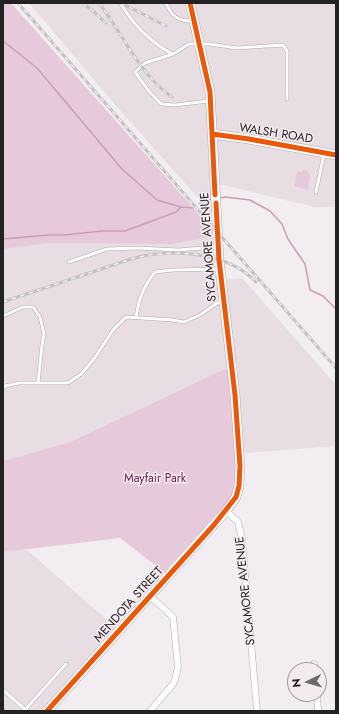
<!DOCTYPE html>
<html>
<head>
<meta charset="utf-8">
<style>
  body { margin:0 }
  #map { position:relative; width:339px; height:714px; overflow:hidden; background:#f2edf0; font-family:Jost,sans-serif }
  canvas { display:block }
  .frame { position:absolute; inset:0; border:4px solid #242123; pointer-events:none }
  .north { position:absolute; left:287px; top:662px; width:40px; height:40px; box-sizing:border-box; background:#f4ebf0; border:1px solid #a19a9e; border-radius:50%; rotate:265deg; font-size:11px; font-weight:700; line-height:16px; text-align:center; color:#242123 }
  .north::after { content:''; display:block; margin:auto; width:14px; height:18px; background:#6c686b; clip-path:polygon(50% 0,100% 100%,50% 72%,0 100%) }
</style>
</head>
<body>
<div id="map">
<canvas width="339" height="714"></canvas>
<div class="frame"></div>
<div class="north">N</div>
</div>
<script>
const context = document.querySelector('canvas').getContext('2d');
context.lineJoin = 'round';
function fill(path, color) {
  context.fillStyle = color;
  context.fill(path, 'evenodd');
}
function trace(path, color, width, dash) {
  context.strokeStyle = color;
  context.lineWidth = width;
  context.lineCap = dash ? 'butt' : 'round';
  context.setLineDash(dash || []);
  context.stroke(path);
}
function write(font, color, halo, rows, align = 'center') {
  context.font = font + ' Jost,sans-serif';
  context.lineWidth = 3;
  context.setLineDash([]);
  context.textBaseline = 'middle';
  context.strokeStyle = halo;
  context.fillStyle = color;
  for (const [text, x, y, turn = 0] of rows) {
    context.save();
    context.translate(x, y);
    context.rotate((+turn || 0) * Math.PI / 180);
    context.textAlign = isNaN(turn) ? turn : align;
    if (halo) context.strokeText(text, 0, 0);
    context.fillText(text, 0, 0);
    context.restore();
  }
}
fill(new Path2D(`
  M29 3H336V207H314L215 183 217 219 118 108Z
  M213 230 218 280 242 278 335 384 336 446 244 453 237 364 231 366 70 442 3 461V244Z
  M27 550 115 627 41 711H3V552Z`), '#e8dde3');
fill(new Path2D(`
  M3 3H11L213 230H208L209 237 173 244 48 243 3 249Z
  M302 170 308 171V173L310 174 308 190 294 186 297 171 302 172Z
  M231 366 237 474 233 493 225 505 164 572 120 538 3 552V461L70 442Z`), '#e6cadb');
trace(new Path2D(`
  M3 41 37 68 122 169 157 200 181 207 193 208
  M220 198 225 197 250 200 270 211 282 224 288 239 305 264 310 290 323 296 336 309
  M199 204 206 201 212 199
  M3 239 48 235H64L102 231H125L176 212 181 207`), '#ca9eb9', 1.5);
const lane = new Path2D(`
  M120 3C134 25 149 41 172 54
  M166 3C171 16 179 22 193 21
  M209 101 175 105 161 104 148 90 135 72 145 63 173 54 189 44H209L237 48 283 45 287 51V99
  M316 192 324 154
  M69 262 107 249 138 248 178 250 216 247
  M3 316 23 307H33L40 317 44 334 42 345 38 383
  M136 317C139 299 143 287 155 272L173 270 219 269
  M3 389 5 386 19 383H68L81 374 94 359 113 330 126 317 172 320 184 322 200 315 217 303 222 301
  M3 690 27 711
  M3 710 4 711
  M24 711 66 664`);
const street = new Path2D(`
  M226 511 238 522 242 539 257 711
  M150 596 173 617 178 667 175 680 173 684 150 711
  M314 664 315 670
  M317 694 318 711`);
const secondary = new Path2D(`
  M212 134 249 139 336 155
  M47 711 226 511 236 497 239 486 240 466 235 395 219 260 210 92 190 3`);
trace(lane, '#aeaaad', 4);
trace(street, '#aeaaad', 7);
trace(secondary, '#aeaaad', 10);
trace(lane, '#fdfcfd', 3);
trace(street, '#fdfcfd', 6);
trace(secondary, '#fdfcfd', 9);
const rail = new Path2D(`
  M18 3 336 368
  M83 3 94 12 106 23
  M99 3C124 35 138 73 172 97
  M121 3 166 26
  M3 302 131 259C170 248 227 251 256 282`);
trace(rail, '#c2c2c2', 3);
trace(rail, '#f4ebf0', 1.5, [4.5]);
trace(new Path2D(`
  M190 3 210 92 215 195
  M212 134 249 139 336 155
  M47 711 213 526 236 497 239 486 240 466 235 395 219 260 216 203`), '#e8590c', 5);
write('12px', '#242123', '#f4ebf0', [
  ["WALSH ROAD",276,134,9],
  ["SYCAMORE AVENUE",209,247,-94],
  ["SYCAMORE AVENUE",246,591,-96],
  ["MENDOTA STREET",129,605,-48]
]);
write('12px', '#671d51', '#f4ebf0', [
  ["Mayfair Park",155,479]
]);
</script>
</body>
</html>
